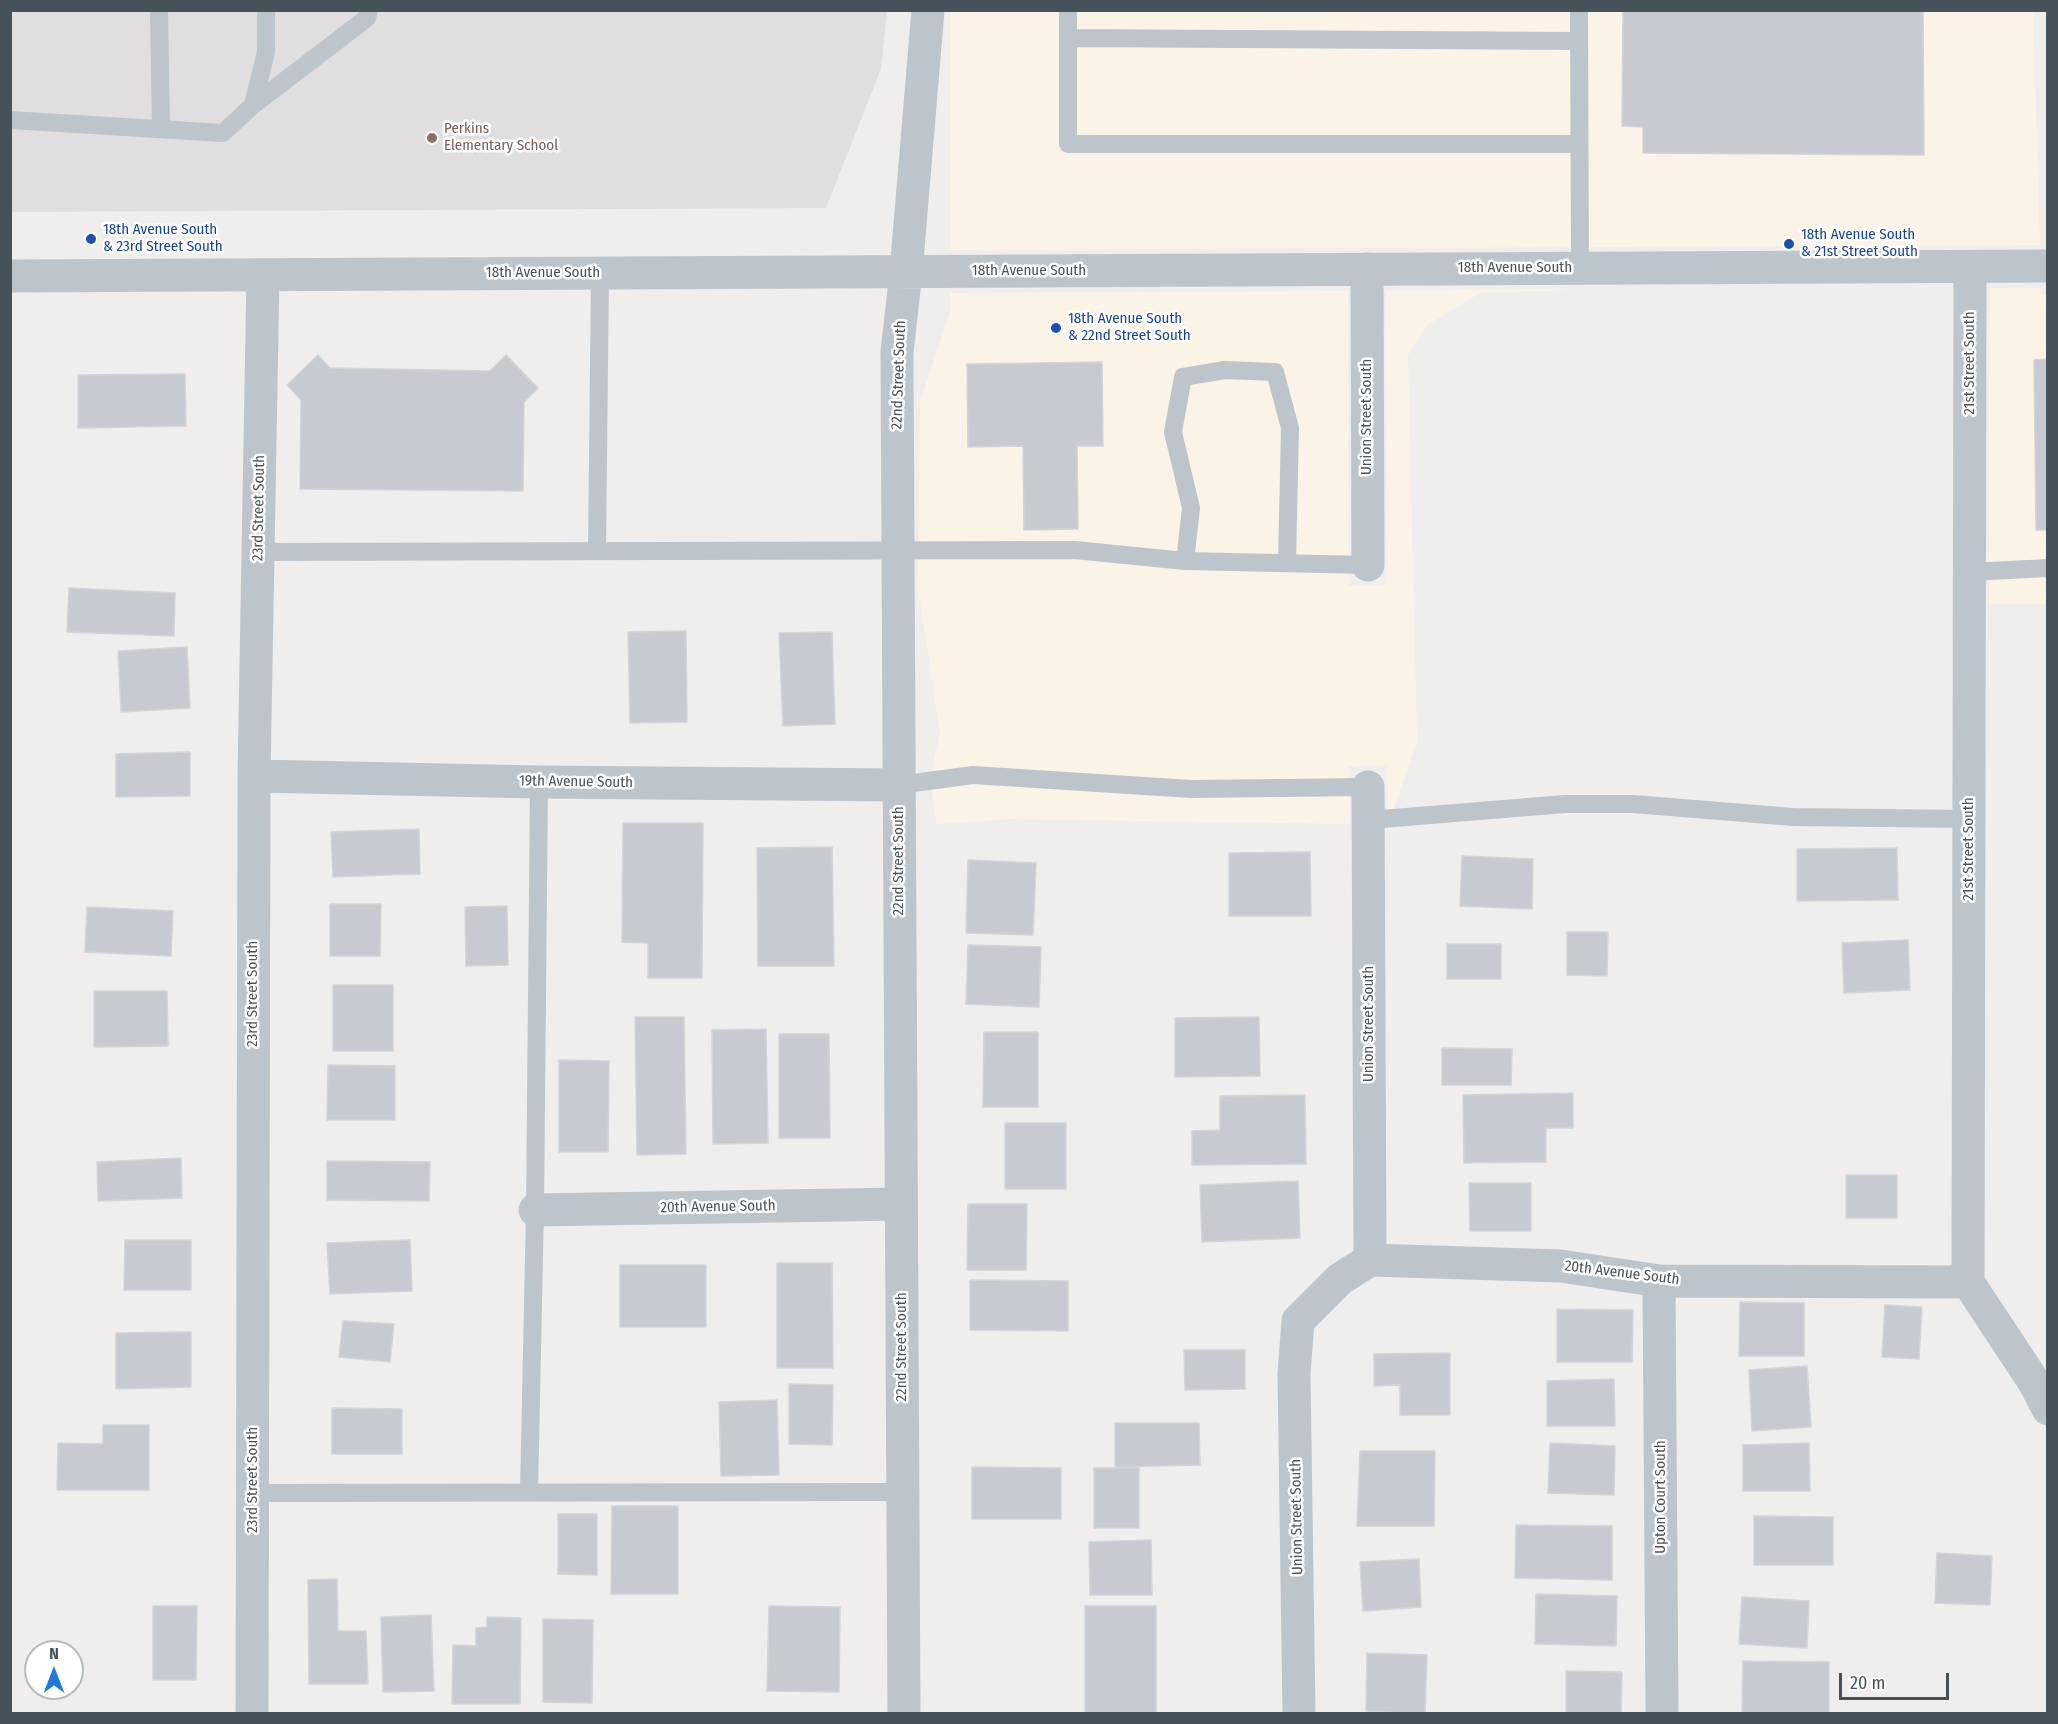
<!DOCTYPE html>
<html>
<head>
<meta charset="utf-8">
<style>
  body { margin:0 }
  #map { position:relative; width:2058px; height:1724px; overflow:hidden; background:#f0eded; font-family:"Fira Sans Condensed",sans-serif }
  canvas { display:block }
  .frame { position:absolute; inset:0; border:12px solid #46525a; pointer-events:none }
  .north { position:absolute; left:24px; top:1640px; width:60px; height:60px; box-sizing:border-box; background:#fff; border:2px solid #b5babd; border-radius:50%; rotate:0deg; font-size:16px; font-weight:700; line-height:24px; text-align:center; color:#46525a }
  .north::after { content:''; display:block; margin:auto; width:21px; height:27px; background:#1d7ada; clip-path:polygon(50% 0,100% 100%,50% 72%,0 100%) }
  .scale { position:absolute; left:1839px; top:1673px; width:110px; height:27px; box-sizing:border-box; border:3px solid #46525a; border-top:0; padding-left:8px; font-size:18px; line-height:21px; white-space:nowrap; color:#46525a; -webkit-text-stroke:4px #fff; paint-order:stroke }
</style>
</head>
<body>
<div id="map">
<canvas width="2058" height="1724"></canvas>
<div class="frame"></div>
<div class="north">N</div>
<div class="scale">20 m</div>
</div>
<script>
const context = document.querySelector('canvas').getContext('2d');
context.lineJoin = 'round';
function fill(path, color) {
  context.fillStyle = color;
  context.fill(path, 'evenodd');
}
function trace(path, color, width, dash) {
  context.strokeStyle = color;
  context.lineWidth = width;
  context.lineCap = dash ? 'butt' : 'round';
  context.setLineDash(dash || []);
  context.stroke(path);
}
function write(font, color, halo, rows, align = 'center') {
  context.font = font + ' "Fira Sans Condensed",sans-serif';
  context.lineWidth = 5;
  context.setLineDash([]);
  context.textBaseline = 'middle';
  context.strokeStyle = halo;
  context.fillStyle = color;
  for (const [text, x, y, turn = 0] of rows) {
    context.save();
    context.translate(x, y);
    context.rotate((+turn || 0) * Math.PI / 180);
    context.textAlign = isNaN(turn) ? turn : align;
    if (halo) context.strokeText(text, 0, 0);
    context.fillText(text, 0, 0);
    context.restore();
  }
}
fill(new Path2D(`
  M950 11H2033L2040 245 950 250Z
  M1989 288H2041V295H2048L2047 604H1989Z
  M1584 289 1480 293 1426 326 1408 355 1417 741 1388 825 1387 765 1349 766 1350 824 1010 819 937 824 930 780 940 733 918 587 920 402 950 313V293L1348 291 1349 586 1387 585 1386 291Z`), '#fbf4e6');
fill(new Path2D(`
  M10 11H887L881 69 826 208 11 212Z`), '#e1dedf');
const building = new Path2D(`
  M1623 10H1923L1924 155 1643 153V127L1622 126Z
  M318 355 330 368 490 371 506 355 538 388 524 402 523 491 300 489 301 400 287 385Z
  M2048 359V530H2036L2034 360Z
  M1102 362 1103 446H1077L1078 529 1024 530 1023 446 968 447 967 364Z
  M185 374 186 426 78 428V375Z
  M69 588 175 593 174 636 67 632Z
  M686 631 687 722 630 723 628 632Z
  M832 632 835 724 783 726 779 633Z
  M187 647 190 708 121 712 118 651Z
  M190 752V796L116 797V754Z
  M623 823H703L702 978H648V943L622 942Z
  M419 829 420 874 333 877 331 832Z
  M832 847 834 966H758L757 848Z
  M1897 848 1898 900 1797 901V849Z
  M1310 852 1311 916H1229V853Z
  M1462 856 1533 859 1532 909 1460 906Z
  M968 860 1036 863 1033 935 966 933Z
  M330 904H381L380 956H330Z
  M507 906 508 965 466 966 465 907Z
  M87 907 173 911 171 956 85 952Z
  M1567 932H1608L1607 976 1567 975Z
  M1908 940 1910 990 1844 993 1842 943Z
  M1447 944H1501V979H1447Z
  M968 945 1041 947 1039 1007 966 1004Z
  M333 985H393V1051H333Z
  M94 991H167L168 1046 94 1047Z
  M635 1017H684L686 1154 637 1155Z
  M1259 1017 1260 1076 1175 1077V1018Z
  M766 1029 768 1143 713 1144 712 1030Z
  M984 1032H1038V1107H983Z
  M779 1034H829L830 1138H779Z
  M1442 1048 1512 1049 1511 1085H1442Z
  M559 1060 609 1061 608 1152H559Z
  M328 1065 395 1066V1120H327Z
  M1573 1093V1128H1546V1162L1464 1163 1463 1095Z
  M1305 1095 1306 1164 1192 1165V1131L1220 1130V1096Z
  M1005 1123H1066V1189H1005Z
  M181 1158 182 1198 98 1201 97 1162Z
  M327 1161 430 1162 429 1201 327 1200Z
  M1846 1175H1897V1218H1846Z
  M1298 1181 1300 1238 1202 1242 1200 1185Z
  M1469 1183H1531V1231H1470Z
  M968 1204H1027L1026 1270H967Z
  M125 1240H191V1290H124Z
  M410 1240 412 1291 330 1294 327 1243Z
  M777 1263H832L833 1368H777Z
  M620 1265H706V1327H620Z
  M970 1280 1068 1281V1331L970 1330Z
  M1740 1302 1804 1303V1356H1739Z
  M1885 1305 1922 1307 1919 1359 1882 1357Z
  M1557 1309 1633 1310 1632 1362H1557Z
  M343 1321 394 1324 390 1362 339 1357Z
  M191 1332V1387L116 1389V1333Z
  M1184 1350H1245V1389L1185 1390Z
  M1450 1353V1415H1400V1385L1374 1386V1354Z
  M1807 1366 1811 1427 1752 1431 1749 1370Z
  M1614 1379 1615 1426H1547V1381Z
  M789 1384 833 1385 832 1445 789 1444Z
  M777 1400 779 1475 721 1476 719 1402Z
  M332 1408 402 1409V1454H332Z
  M1115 1423H1199L1200 1465 1115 1467Z
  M103 1425H149V1490H57L58 1443 103 1444Z
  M1550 1443 1615 1446 1614 1495 1548 1493Z
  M1809 1443 1810 1491H1743V1445Z
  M1360 1451H1435L1434 1526H1357Z
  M972 1467 1061 1468V1519H972Z
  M1094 1468H1139V1528H1094Z
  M612 1506H678V1594H611Z
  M558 1514H597V1575L558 1574Z
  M1754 1516 1833 1517V1565H1754Z
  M1516 1525 1612 1526V1580L1515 1578Z
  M1151 1540 1152 1595H1090L1089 1542Z
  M1937 1553 1992 1556 1990 1605 1935 1603Z
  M1419 1559 1421 1607 1363 1611 1360 1562Z
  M337 1579 338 1631H366L368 1684H309L308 1580Z
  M1536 1594 1617 1596 1616 1646 1535 1644Z
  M1742 1597 1809 1601 1807 1648 1739 1644Z
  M153 1606H197L196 1680H153Z
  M769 1606 840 1607 839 1692 767 1691Z
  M1085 1606H1156V1714H1085Z
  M431 1615 434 1691 383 1692 381 1617Z
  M487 1617 521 1618 520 1704H452L453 1645 476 1646V1628L487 1627Z
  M543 1619 593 1620 592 1703 543 1702Z
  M1367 1653 1427 1655 1425 1714 1366 1711Z
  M1743 1661 1829 1662V1714H1742Z
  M1566 1671 1622 1672 1621 1714H1566Z`);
fill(building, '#c7cad0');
trace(building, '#d1d4d9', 1.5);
trace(new Path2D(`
  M159 10 161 129
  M1068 10V144H1579
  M1579 10 1580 267
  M1068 38 1579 41
  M253 105 367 18 369 10
  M10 120 223 133 253 105 266 52V10
  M597 550 600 273
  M258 552 1075 550 1185 561 1368 565
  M1185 561 1191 508 1173 432 1183 377 1225 370 1275 372 1290 428 1287 563
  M1970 572 2048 568
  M899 785 973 775 1191 789 1368 787
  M1369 820 1565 804H1633L1793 817 1969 819
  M253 1493 903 1492
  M529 1493 535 1210 539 782`), '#bcc5cc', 18);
trace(new Path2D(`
  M1970 267 1968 1282 2034 1382 2048 1409
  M1367 269 1368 565
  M254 776 539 782 899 785
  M1368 787 1370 1260
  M535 1210 901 1204
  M1659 1281 1662 1714
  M252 1714 254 776 263 275
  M1299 1714 1294 1374 1298 1321 1340 1279 1370 1260 1561 1266 1659 1281 1968 1282`), '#bcc5cc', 33);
trace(new Path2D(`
  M10 276 2048 266
  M904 1714 897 352 906 272 928 10`), '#bcc5cc', 33);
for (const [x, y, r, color] of [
  [432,138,6,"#8d6e63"],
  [91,239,6,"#1a4fb4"],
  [1789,244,6,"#1a4fb4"],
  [1056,328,6,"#1a4fb4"]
]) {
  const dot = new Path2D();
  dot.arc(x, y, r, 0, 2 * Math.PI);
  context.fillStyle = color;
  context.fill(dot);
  trace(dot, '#fff', 2);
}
write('15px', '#785e54', '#fff', [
  ["Perkins",444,129],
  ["Elementary School",444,146]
], 'left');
write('15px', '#164399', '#fff', [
  ["18th Avenue South",103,230],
  ["& 23rd Street South",103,247],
  ["18th Avenue South",1801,235],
  ["& 21st Street South",1801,252],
  ["18th Avenue South",1068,319],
  ["& 22nd Street South",1068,336]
], 'left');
write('15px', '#46525a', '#fff', [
  ["18th Avenue South",1515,268],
  ["18th Avenue South",1029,271],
  ["18th Avenue South",543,273],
  ["21st Street South",1970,363,-90],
  ["22nd Street South",899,375,-88],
  ["Union Street South",1367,417,-90],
  ["23rd Street South",259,508,-89],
  ["19th Avenue South",576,782,1],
  ["21st Street South",1969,849,-90],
  ["22nd Street South",899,861,-90],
  ["23rd Street South",253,994,-90],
  ["Union Street South",1369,1024,-90],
  ["20th Avenue South",718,1207,-1],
  ["20th Avenue South",1622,1273,7],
  ["22nd Street South",902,1347,-90],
  ["23rd Street South",253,1480,-90],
  ["Upton Court South",1661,1497,-90],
  ["Union Street South",1297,1517,-91]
]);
</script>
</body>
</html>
